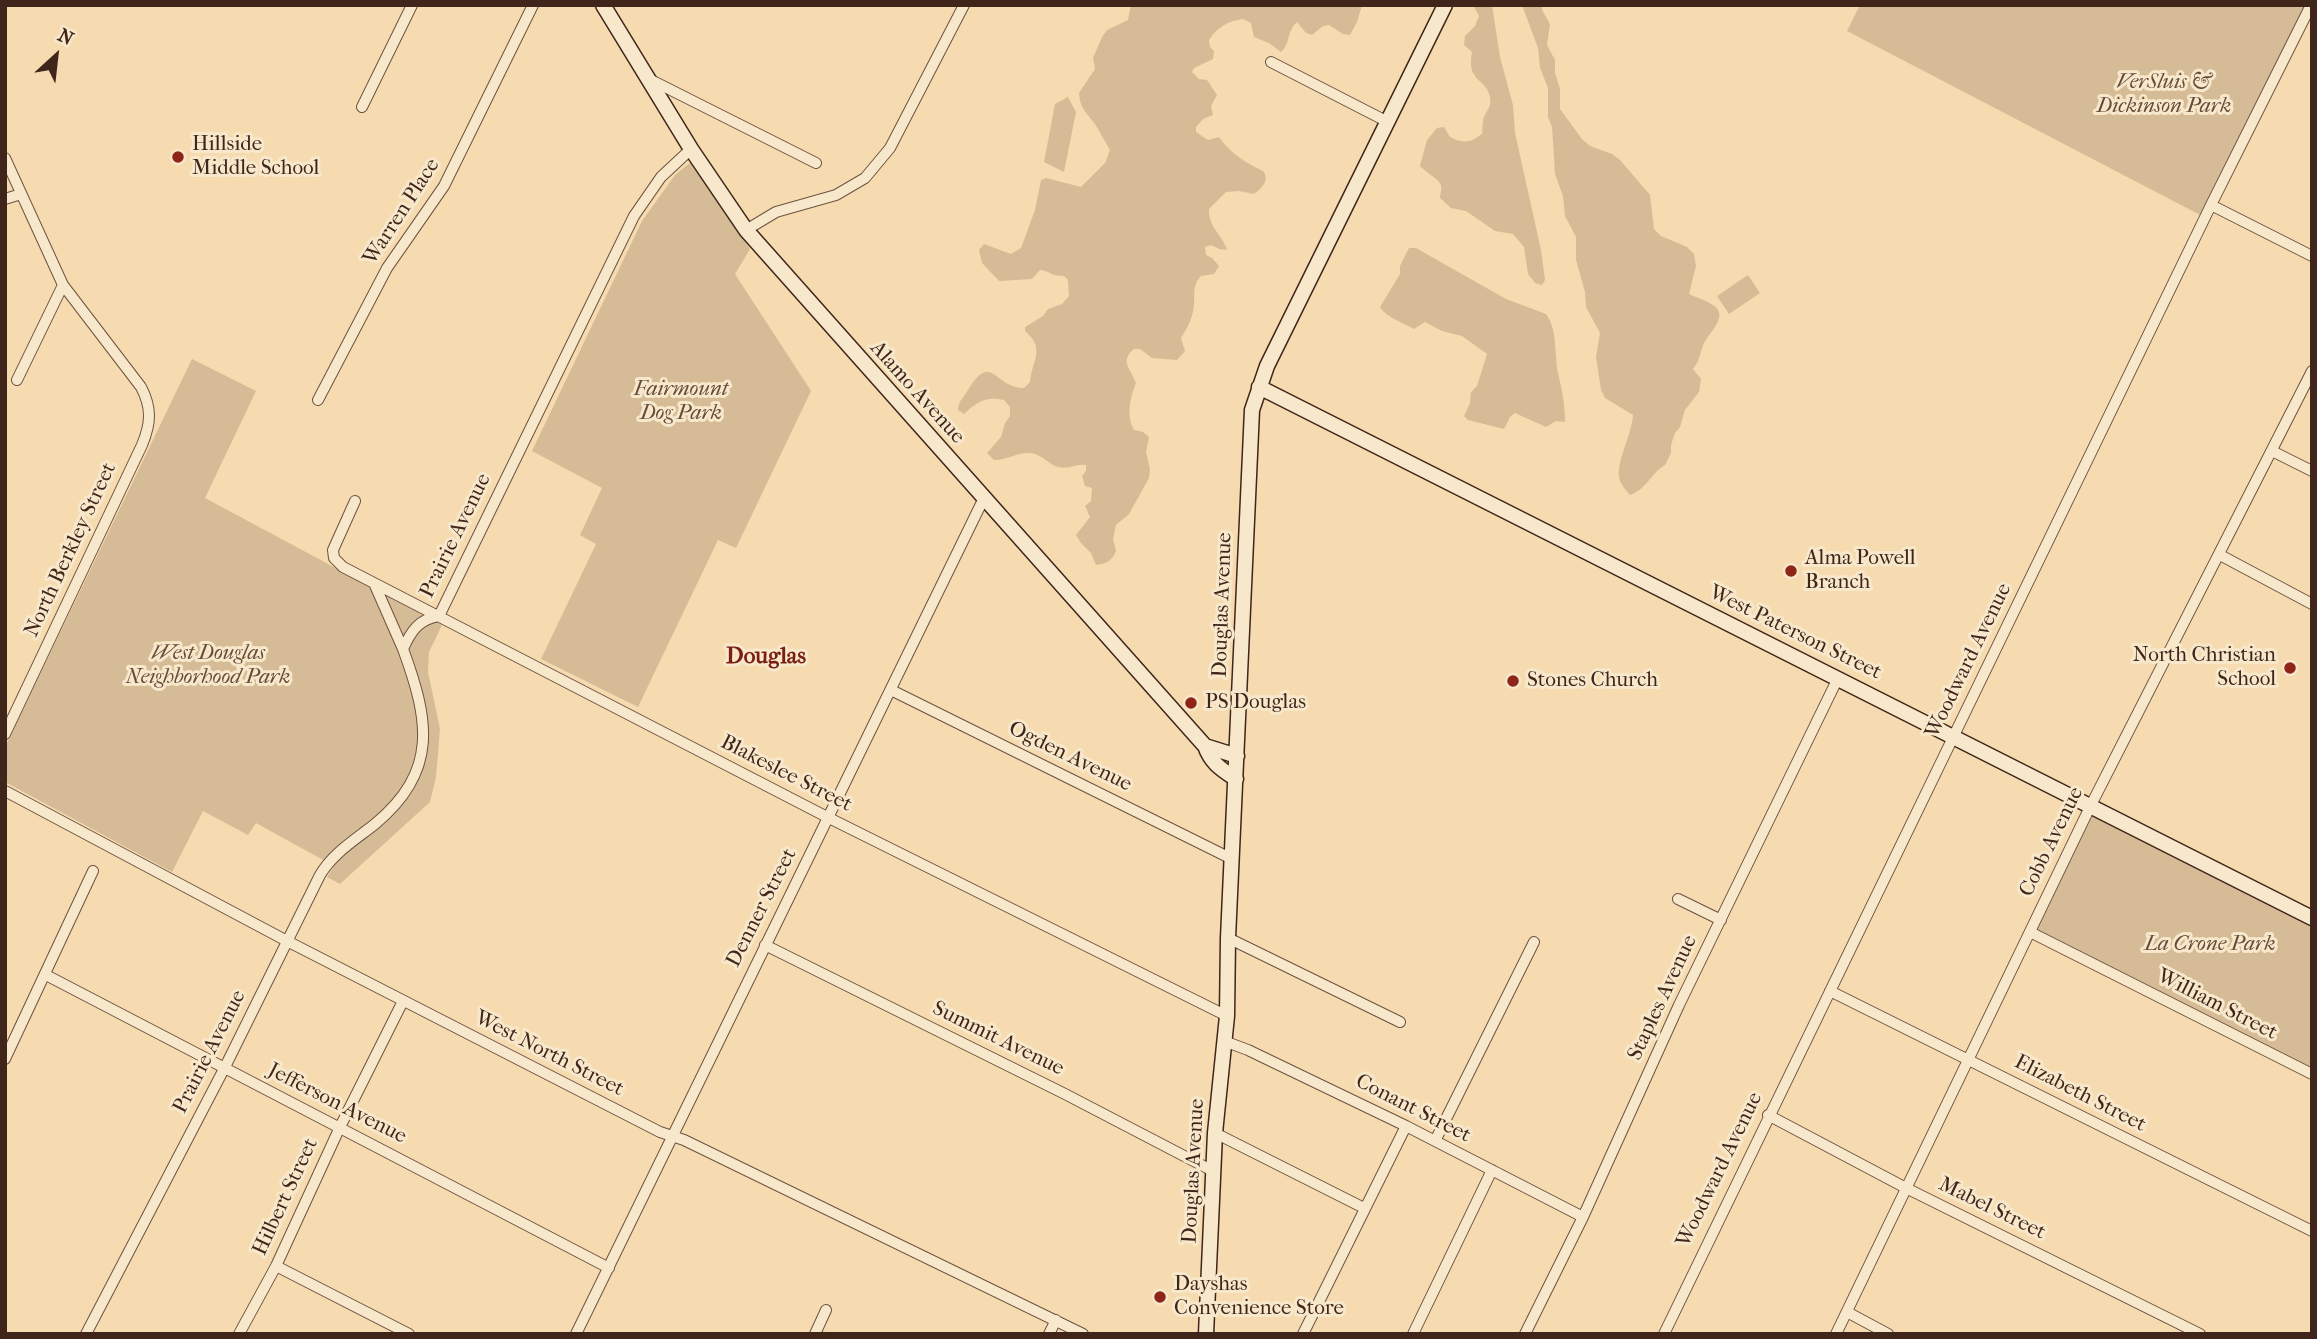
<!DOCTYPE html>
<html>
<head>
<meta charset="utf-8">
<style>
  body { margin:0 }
  #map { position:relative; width:2317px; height:1339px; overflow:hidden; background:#f5dbaf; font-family:"IM FELL French Canon",serif }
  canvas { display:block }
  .frame { position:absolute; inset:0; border:7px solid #40251b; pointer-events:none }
  .north { position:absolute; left:21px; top:21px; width:70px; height:70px; -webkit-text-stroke:5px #f8e8cb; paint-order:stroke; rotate:27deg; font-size:19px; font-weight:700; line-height:28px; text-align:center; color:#40251b }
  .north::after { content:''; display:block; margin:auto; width:24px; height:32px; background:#40251b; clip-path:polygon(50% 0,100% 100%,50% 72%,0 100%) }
</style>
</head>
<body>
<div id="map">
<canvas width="2317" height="1339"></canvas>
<div class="frame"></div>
<div class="north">N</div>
</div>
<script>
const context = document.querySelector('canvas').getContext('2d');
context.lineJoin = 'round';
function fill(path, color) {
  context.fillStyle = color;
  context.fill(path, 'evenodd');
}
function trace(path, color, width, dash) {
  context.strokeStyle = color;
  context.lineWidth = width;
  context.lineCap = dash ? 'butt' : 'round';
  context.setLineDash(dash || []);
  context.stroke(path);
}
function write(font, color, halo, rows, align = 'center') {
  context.font = font + ' "IM FELL French Canon",serif';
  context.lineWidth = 6;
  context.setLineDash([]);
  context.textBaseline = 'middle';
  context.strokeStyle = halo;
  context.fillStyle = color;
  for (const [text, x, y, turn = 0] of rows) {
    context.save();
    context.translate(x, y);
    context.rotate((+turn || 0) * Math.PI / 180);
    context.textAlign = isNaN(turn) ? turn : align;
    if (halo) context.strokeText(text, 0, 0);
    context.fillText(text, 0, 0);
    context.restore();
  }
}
fill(new Path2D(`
  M1131 5H1362L1357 22 1350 35 1343 34 1329 25 1323 26 1312 35 1306 33 1297 22C1286 32 1291 43 1281 52L1269 43 1254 37 1251 23 1243 19C1228 21 1217 27 1209 40L1210 47 1214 51 1213 59 1194 68 1192 72 1199 79 1207 80 1217 95 1211 106 1213 115 1203 119 1196 127V132L1208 140 1219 137C1230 153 1246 163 1263 171 1270 180 1262 188 1254 194L1239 191 1226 192 1209 209C1208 227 1222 234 1227 250L1219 249 1211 245 1205 247 1206 255 1212 258 1219 266 1214 274 1201 276C1192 286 1195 293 1194 305 1193 317 1188 327 1181 338L1185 351 1177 360 1152 358 1140 349H1134C1119 361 1131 369 1136 383 1130 398 1126 416 1134 430L1143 432 1149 437 1146 452 1150 469 1149 478 1129 514 1116 525 1113 539 1116 551C1112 561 1106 564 1096 565L1091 553 1081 543 1076 535 1090 517 1085 506 1091 501 1092 488 1085 486 1082 476 1086 471V465C1077 463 1068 470 1058 467 1046 463 1042 453 1028 453 1016 453 1007 460 994 460L987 453 1001 437 1005 423 1010 416V407L1004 400C986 396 977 402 964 414L958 410C958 401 964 397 968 390 992 350 994 388 1024 388L1030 382C1032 360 1046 349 1025 331V327L1043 316 1048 309 1062 304 1069 296 1068 280 1064 276C1050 276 1050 271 1040 270L1032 279 999 281 982 263 979 250 984 244 1011 254 1021 248 1035 210 1041 180 1046 178 1081 187 1105 163 1110 150C1105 142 1100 132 1095 124 1087 113 1080 109 1079 93L1095 69 1093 58 1102 37 1107 30 1128 20Z
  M1473 5H1492L1500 57 1513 105 1515 133 1541 250 1545 280 1542 285 1535 283 1528 274 1524 247 1513 234 1495 231 1466 211 1451 208 1440 198C1440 194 1442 190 1441 186 1441 180 1425 172 1420 166L1427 140 1437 128 1444 127 1450 137C1463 144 1470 143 1482 134 1483 128 1482 123 1484 117 1487 109 1492 107 1490 97 1486 77 1466 83 1472 52L1464 45 1465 36 1475 26 1479 16Z
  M1522 5H1542V10L1550 24 1547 45 1555 60V73L1560 89V109L1582 139 1590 146 1612 154 1620 160 1650 195 1654 229 1661 236 1687 247 1694 254 1696 266 1689 294C1718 306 1731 309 1707 338 1700 347 1701 360 1693 369L1701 379 1699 392 1685 410 1680 427 1675 433 1671 445V453L1665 465C1651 473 1646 490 1630 495 1626 490 1619 483 1619 476 1617 460 1632 434 1633 415L1605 398 1601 390 1596 357 1600 333 1586 307 1585 292 1576 260V237L1565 216 1563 196 1555 174 1552 127 1548 117V88L1540 68 1538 48Z
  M1860 5H2311L2204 217 1847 31Z
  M1068 97 1076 112 1064 172 1044 162 1055 104Z
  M691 162 750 249 735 274 811 391 736 548 718 540 638 707 541 659 596 544 580 535 602 488 532 451 642 221 675 175Z
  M1409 248H1416L1506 299 1546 314C1558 330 1554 354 1558 373 1562 390 1565 404 1565 422L1556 421 1546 427 1515 413 1510 417 1504 429 1468 420 1464 416 1470 403 1471 392 1477 386 1487 354 1462 336 1442 331 1425 322 1414 329C1405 324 1383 315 1380 307L1400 274V266Z
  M1748 275 1760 293 1729 314 1717 296Z
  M192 359 256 391 205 498 442 625 429 652 428 672 440 729 436 777 430 802 340 884 327 877 334 866 256 823 248 835 203 811 172 872 5 782V747Z
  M2090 807 2312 918V1074L2030 932Z`), '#d6bc96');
const street = new Path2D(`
  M1271 62 1388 122
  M651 80 816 163
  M362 107 412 5
  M5 158 63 285 141 387C152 408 151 423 142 445L5 734
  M5 199 21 194
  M2211 205 2312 256
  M746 230 776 212 836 195 865 178 890 148 964 5
  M17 380 63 285
  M318 400 387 268 444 186 533 5
  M2272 451 2312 471
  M355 501 333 550 334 558 343 567 829 818 1227 1016
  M2220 555 2312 604
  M374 583 403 649
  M891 690 1232 859
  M5 791 287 941 660 1132 684 1140 1083 1334
  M1678 899 1721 920
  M2030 932 2312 1074
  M1228 938 1400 1022
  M765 945 1065 1094 1213 1171
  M46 975 609 1268
  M1830 991 2312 1231
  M1224 1041 1248 1050 1406 1126 1583 1217
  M5 1059 93 871
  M1768 1115 1906 1188 2200 1334
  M1215 1133 1364 1208
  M1435 1141 1534 942
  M276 1266 409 1334
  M1847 1312 1888 1334
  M86 1334 225 1067 320 875C333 853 355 840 375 824 439 771 429 720 403 649 411 631 419 619 439 616L634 216 661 177 691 149
  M239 1334 276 1266 340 1127 403 1001
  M576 1334 983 500
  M815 1334 826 1310
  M1049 1334 1056 1320
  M1303 1334 1406 1126
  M1413 1334 1492 1170
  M1525 1334 1583 1217 1679 1005 1838 678
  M1664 1334 2211 205 2311 5
  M1836 1334 2090 807 2312 371`);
const secondary = new Path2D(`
  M603 5 691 149 746 230 1205 746C1211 763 1221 769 1236 779
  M1259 387 2312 918
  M1205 746 1237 756
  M1206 1334 1215 1133 1227 1016 1228 938 1252 410 1267 366 1445 5`);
trace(street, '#6d5240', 12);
trace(secondary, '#40251b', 17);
trace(street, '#f8e8cb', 10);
trace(secondary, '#f8e8cb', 14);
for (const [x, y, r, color] of [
  [178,157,7,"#8f2418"],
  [1791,571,7,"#8f2418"],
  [2290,668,7,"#8f2418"],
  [1513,681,7,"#8f2418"],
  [1191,703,7,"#8f2418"],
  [1160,1297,7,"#8f2418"]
]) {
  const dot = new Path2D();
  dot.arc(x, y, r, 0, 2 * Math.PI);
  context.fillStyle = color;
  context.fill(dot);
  trace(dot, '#f8e8cb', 2.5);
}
write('italic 21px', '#664b3a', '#f8e8cb', [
  ["VerSluis &",2164,83],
  ["Dickinson Park",2164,107],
  ["Fairmount",681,390],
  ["Dog Park",681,414],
  ["West Douglas",208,654],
  ["Neighborhood Park",208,678],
  ["La Crone Park",2210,945]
]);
write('21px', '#40251b', '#f8e8cb', [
  ["Hillside",192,145],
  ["Middle School",192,169],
  ["Alma Powell",1805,559],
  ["Branch",1805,583],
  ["North Christian",2276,656,"right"],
  ["School",2276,680,"right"],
  ["Stones Church",1527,681],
  ["PS Douglas",1205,703],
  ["Dayshas",1174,1285],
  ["Convenience Store",1174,1309]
], 'left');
write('21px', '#40251b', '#f8e8cb', [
  ["Warren Place",402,212,-57],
  ["Alamo Avenue",917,393,48],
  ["Prairie Avenue",456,536,-64],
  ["North Berkley Street",71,550,-65],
  ["Douglas Avenue",1223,605,-88],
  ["West Paterson Street",1795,633,26],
  ["Woodward Avenue",1969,661,-64],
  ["Ogden Avenue",1070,757,26],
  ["Blakeslee Street",786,774,27],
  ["Cobb Avenue",2052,842,-64],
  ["Denner Street",762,908,-63],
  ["Staples Avenue",1663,998,-65],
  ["William Street",2217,1005,27],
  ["Summit Avenue",998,1039,26],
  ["Prairie Avenue",210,1052,-63],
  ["West North Street",549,1054,27],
  ["Elizabeth Street",2080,1094,27],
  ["Jefferson Avenue",337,1104,27],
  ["Conant Street",1413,1109,27],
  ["Woodward Avenue",1720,1170,-64],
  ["Douglas Avenue",1194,1171,-87],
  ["Hilbert Street",286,1197,-65],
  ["Mabel Street",1992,1209,26]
]);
write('bold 23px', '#7a1f14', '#f8e8cb', [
  ["Douglas",766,657]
]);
</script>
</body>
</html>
